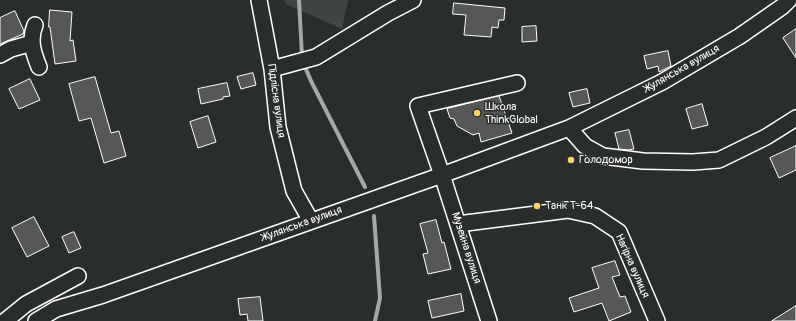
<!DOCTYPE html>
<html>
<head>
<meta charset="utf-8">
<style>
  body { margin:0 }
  canvas { display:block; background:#2a2d2e }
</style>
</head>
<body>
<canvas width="796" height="321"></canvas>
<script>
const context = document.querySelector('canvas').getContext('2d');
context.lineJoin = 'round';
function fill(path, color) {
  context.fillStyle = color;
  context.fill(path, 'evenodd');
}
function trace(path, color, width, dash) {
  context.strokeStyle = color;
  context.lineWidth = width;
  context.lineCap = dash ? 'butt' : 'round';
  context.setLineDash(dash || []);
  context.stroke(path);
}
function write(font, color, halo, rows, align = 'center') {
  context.font = font + ' Pangolin,sans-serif';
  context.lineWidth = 3;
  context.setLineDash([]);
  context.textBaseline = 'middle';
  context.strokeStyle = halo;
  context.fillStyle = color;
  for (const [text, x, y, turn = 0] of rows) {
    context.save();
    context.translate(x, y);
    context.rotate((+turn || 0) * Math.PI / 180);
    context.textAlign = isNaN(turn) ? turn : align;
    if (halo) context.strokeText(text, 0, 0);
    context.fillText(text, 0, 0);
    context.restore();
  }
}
fill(new Path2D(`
  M284 0H348L342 29 286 4Z`), '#414445');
trace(new Path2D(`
  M299 0 302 56
  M305 67 311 81 365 187
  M374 216 380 298 375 321`), '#a6a7a7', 4);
const building = new Path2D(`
  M454 3 505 8 504 20H499L498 28 492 27 491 37 464 35 466 15 453 14Z
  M50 10 72 12 70 41 73 40 76 61 55 64 50 27H49Z
  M15 11 24 31 23 34 0 44V18Z
  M536 26 537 41 522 42V27Z
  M796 29V58L783 38Z
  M668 51 671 66 659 72 658 66 647 69 644 56Z
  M253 73 256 85 241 89 237 77Z
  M95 77 111 133 119 131 126 156 104 163 91 118 79 121 69 84Z
  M30 79 40 100 19 109 9 89Z
  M227 83 230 96 223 97V99L201 104 198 89Z
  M587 89 590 103 573 107 569 93Z
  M499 96 512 133 481 142 479 133 473 135 457 126 454 119 450 118 447 109Z
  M702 104 708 125 692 129 686 109Z
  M208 116 216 142 198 148 190 122Z
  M629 130 634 149 628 150 619 149 615 133Z
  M796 146V170L779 178 770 158Z
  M34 217 49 246 27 257 12 228Z
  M436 220 442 243 444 242 451 269 428 274 423 254 428 253 420 224Z
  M74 232 81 248 69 253 62 237Z
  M615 261 620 275 612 277 620 297 625 296 631 312 609 321 602 303 574 312 569 298 599 288 592 268Z
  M461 294 464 311 432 318 428 301Z
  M260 297 263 321H248L247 314 240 315 238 299Z
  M796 306V321H772Z`);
fill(building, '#555758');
trace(building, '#fff', 1);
const minor = new Path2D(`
  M259 0 272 69 278 127 294 191 311 221
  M35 25C29 40 33 52 39 67
  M0 55 11 49 32 43
  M272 69 316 57 388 13 413 0
  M569 128 585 146 603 156 643 161 693 162 719 160 766 137 796 118
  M458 224 568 210 595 216 619 232 657 321
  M5 321 26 304 78 276
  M36 321 56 309 103 295 442 175 569 128 662 82 740 36 783 6 789 0
  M489 321 442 175 418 106 517 83`);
trace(minor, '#fff', 18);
trace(minor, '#2a2d2e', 15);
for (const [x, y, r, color] of [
  [477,113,4,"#ffd166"],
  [571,160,4,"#ffd166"],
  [537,206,4,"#ffd166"]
]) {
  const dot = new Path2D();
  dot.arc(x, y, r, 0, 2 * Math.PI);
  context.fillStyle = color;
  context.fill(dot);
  trace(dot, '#2a2d2e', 1.5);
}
write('11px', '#fff', '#2a2d2e', [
  ["Жулянська вулиця",682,69,-30],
  ["Підлісна вулиця",276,101,82],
  ["Жулянська вулиця",302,224,-20],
  ["Музейна вулиця",466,248,72],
  ["Нагірна вулиця",632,266,66]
]);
write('11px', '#fff', '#2a2d2e', [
  ["Школа",485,107],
  ["ThinkGlobal",485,120],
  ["Голодомор",579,160],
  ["Танк Т-64",545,206]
], 'left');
</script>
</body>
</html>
